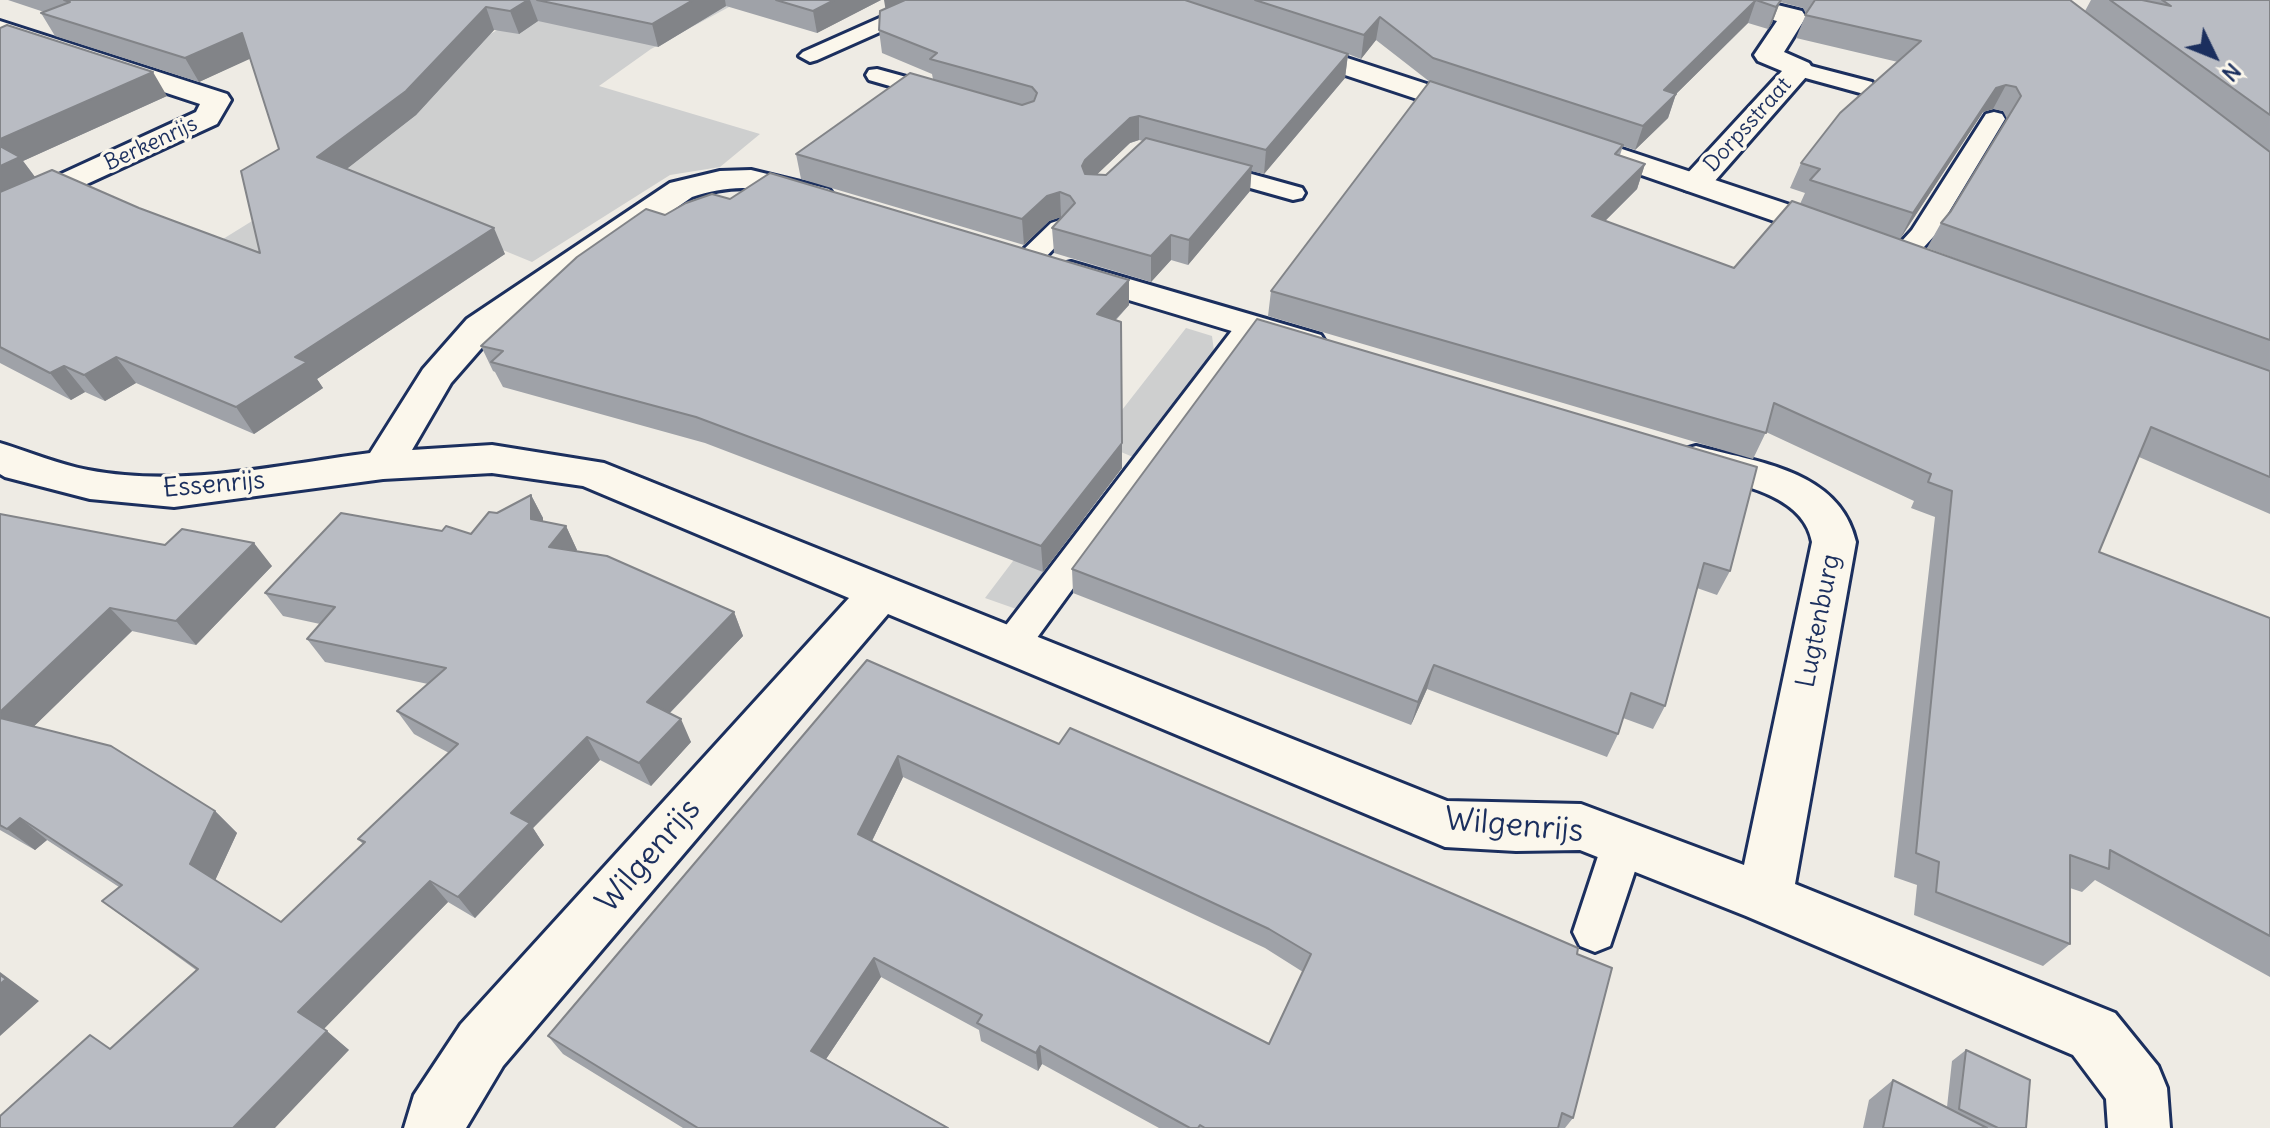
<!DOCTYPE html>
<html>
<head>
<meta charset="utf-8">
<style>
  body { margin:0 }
  #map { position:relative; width:2270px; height:1128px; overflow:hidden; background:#eeebe4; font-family:Delius,sans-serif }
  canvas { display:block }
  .north { position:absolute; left:2174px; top:16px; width:80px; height:80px; -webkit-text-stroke:6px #fbf7ec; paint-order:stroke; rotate:133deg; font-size:22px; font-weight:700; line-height:32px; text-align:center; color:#1b2f5e }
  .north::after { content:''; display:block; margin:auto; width:28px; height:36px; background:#1b2f5e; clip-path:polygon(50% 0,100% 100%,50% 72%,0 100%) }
</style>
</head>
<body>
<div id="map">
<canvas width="2270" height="1128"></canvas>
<div class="north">N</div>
</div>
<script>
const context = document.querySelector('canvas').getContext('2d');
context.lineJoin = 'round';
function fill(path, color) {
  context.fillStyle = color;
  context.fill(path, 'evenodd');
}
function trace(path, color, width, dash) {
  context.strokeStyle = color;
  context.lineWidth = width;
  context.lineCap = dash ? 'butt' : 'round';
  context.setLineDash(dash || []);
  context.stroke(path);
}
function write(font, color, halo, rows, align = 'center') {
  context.font = font + ' Delius,sans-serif';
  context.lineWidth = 7;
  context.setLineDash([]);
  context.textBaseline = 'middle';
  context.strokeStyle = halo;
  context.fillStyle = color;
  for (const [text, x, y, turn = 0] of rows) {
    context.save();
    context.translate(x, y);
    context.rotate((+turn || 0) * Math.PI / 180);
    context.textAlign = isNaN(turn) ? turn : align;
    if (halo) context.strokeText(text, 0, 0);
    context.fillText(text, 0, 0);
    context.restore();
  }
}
fill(new Path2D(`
  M554 0H742L651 49 599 86 760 134 720 167 670 175 532 262 381 200 260 269 223 239 362 153 396 84Z
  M1186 328 1212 336 1214 351 1133 457 1097 442Z
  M1091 458 1071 513 1087 519 1019 610 985 598Z`), '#cecfcf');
const service = new Path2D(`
  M920 0H946L943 4 817 60 810 62 799 56 803 52Z
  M1799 63 1872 82 1875 87 1864 94 1791 74 1788 69Z
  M877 69 950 89 953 94 942 101 869 80 866 75 869 70Z
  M1994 112 2002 114 2005 119 1935 235 1912 260H1894L1890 254 1912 230 1986 114Z
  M1205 161 1302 188 1305 193 1302 198 1293 200 1197 173 1193 168 1197 163Z
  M1060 220 1069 223 1073 228 1069 233 1038 265H1020L1016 259 1020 253 1051 223Z
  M1250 318 1260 320 1264 326 1023 657 1010 661 997 657 992 647 997 637 1240 320Z
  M1623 826 1638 831 1644 844 1610 946 1595 952 1580 946 1573 932 1602 844 1608 831Z`);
const minor = new Path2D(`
  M1714 0H1757L1802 11 1806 17 1784 52 1809 63 1813 69 1707 190 1696 192 1685 190 1680 183 1685 176 1782 71 1758 61 1754 55 1777 21 1718 5Z
  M0 21 227 94 231 100 217 124 0 224V202L196 112 200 104 0 38Z
  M751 170 829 189 834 196 829 203C808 208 788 196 768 191 742 185 717 189 692 197L493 335 451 383 412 450 492 445 604 463 1447 801 1581 804 1744 865 1812 542C1803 490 1725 482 1682 470L1676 460 1682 450 1696 446C1756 462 1840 470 1856 542L1795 884 2115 1013 2158 1066 2167 1088 2170 1128H2108L2106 1099 2073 1055 1746 916 1580 850 1516 851 1445 847 888 614 503 1066 466 1128H404L414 1095 461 1024 849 598 583 486 492 473 383 479 174 507 90 499 5 477 0 474V443C30 452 57 464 88 470 181 488 278 465 370 453L423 369 467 319 670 183 720 171Z
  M1071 262 1321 335 1326 343 1321 351 1308 354 1059 279 1054 272 1059 265Z`);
const tertiary = new Path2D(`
  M1289 39 1488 104 1493 110 1488 116 1478 119 1468 116 1279 53 1276 47 1279 41Z
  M1589 138 1850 225 1855 232 1850 239 1838 242 1826 239 1578 153 1574 147 1578 141Z`);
trace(service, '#1b2f5e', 6);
trace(minor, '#1b2f5e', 6);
trace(tertiary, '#1b2f5e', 6);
fill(service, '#fbf7ec');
fill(minor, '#fbf7ec');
fill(tertiary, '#fbf7ec');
fill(new Path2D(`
  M8 0H881L817 33 726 6 658 47 538 21 519 34 494 30 416 115 346 169 505 254 317 379 323 388 254 434 136 383 105 401 85 392 71 400 0 363V28L167 96 23 161 35 177 139 208 260 253 279 149 250 58 199 82 55 36 41 13 44 12Z
  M1185 0H2070L2085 11 2091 0H2270V514L2139 457 2099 552 2270 618V977L2095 880 2082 892 2070 888V944L2043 966 1914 915 1917 885 1894 877 1935 517 1911 508 1914 501 1766 432 1753 459 1268 316 1271 291 1430 82 1376 40 1361 59 1348 54 1345 78 1264 174 1251 171 1250 191 1188 265 1171 260 1151 282 1054 253 1052 228 1061 217 1049 221 1024 245 801 179 796 154 933 79 932 74 882 53 879 30 885 9ZM1780 2 1803 8 1806 14 1796 38 1898 62 1801 163 1790 188 1805 193 1800 204 1734 268 1605 221 1637 189 1645 164 1620 155 1623 146 1635 150 1668 118 1676 94 1748 23 1768 29 1772 23ZM1993 109 2003 111 2007 119 1951 211 1941 223 1927 248 2008 278 1858 225 1900 239 1983 112ZM1139 140 1143 141 1106 175 1097 174 1130 143Z
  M730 199 1129 280V305L1116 320 1122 468 1043 572 705 443 503 387 495 372 493 371 481 346 665 215Z
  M1257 319 1730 571 1717 595 1697 588 1665 706 1653 729 1623 718 1618 734 1607 757 1427 689 1411 725 1073 593 1072 569Z
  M531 495 543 518V522L566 526 577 550 576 551 734 612 743 636 670 713 691 742 651 786 600 760 533 828 544 845 475 918 448 902 323 1029 349 1050 111 1048 196 970 129 921 102 901 119 887 47 840 35 850 0 830V514L272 566 196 645 132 631 34 726 215 811 237 833 215 880 281 922 363 844 358 839 449 753 414 734 397 711 428 684 325 662 307 639 320 624 283 616 265 593 442 531 471 534 497 513Z
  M867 660 1059 744 1577 954 1573 1118 1565 1128H1159L1042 1064 1038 1071 981 1041 979 1030 881 977 826 1059 949 1128H683L563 1054 548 1036ZM903 777 1265 948 1303 972 1269 1044 872 841Z
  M1966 1050 2026 1128H1863L1869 1100 1893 1080 1947 1107 1952 1061Z`), '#9fa2a8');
fill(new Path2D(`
  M528 0H530L538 21 519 34 510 11Z
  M693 0H725L726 6 658 47 652 24Z
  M834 0H881L817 33 813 11Z
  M884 0H913L886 12Z
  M1756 0 1748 23 1676 94 1668 118 1635 150 1643 126 1664 90Z
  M1781 0 1772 23 1768 29 1776 7Z
  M486 7 494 30 416 115 330 182 317 157Z
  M1380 17 1376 40 1361 59 1364 35Z
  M242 33 254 57 199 82 185 58Z
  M1348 54 1345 78 1264 174 1266 150Z
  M153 72 167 96 23 161 38 181 0 199V139Z
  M2006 85 1993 109 1983 112 1900 239 1913 213 1996 88Z
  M1139 116V140L1130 143 1086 185 1082 166 1085 160 1130 118Z
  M1645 164 1637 189 1584 242 1592 216Z
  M1252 166 1250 191 1188 265 1189 240Z
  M1060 192 1061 217 1049 221 1024 245 1022 219 1047 196Z
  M494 228 505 254 317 379 323 388 254 434 236 407 295 357Z
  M1171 235V260L1151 282V256Z
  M1129 280V305L1097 339V314Z
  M116 357 136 383 105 401 84 375Z
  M64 366 85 392 71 400 50 373Z
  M1122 443V468L1043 572 1041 546Z
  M531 495 543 518V543L531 519Z
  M566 526 577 550 561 570 549 547Z
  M254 543 272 566 196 645 176 621Z
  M110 608 132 631 21 739 0 721V712Z
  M734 612 743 636 658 725 647 702Z
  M1434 665 1427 689 1411 725 1418 702Z
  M681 719 691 742 651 786 639 763Z
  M587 737 600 760 533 828 544 845 475 918 458 897 511 813Z
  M898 756 903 777 865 855 858 834Z
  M215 811 237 833 213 885 190 864Z
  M20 818 47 840 35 850 7 829Z
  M430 881 448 902 321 1032 298 1012Z
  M874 958 881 977 820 1068 811 1051Z
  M0 972 39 1001 0 1036Z
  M327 1031 349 1050 275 1128H233Z
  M1040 1046 1042 1064 1038 1071 1036 1053Z`), '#828488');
const building = new Path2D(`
  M64 0H528L510 11 486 7 406 91 317 157 494 228 295 357 307 362 236 407 116 357 84 375 64 366 50 373 0 347V192L52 170 139 208 260 253 241 171 279 149 242 33 185 58 41 13 70 2Z
  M537 0H693L652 24Z
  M776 0H834L813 11Z
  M905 0H1185L1348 54 1266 150 1139 116 1130 118 1085 160 1082 166 1085 174 1106 175 1146 138 1252 166 1189 240 1171 235 1151 256 1052 228 1075 203 1070 196 1060 192 1047 196 1022 219 796 154 910 73 1022 105 1034 101 1037 93 1032 87 930 59 937 53 879 30 880 11Z
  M1255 0H1781L1776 7 1756 0 1664 90 1676 94 1643 126 1433 58 1380 17 1364 35Z
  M1815 0H2070L2270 152V340L1941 223 1951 211 2021 96 2016 87 2006 85 1996 88 1913 213 1810 180 1820 169 1801 163 1840 113 1921 41 1805 15Z
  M2110 0H2142L2171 6 2162 0H2270V115Z
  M7 25 153 72 0 139V28Z
  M1430 81 1623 145 1615 154 1645 164 1592 216 1734 268 1792 201 2270 371V477L2151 427 2099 552 2270 618V936L2110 850 2109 869 2070 855V944L1936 892 1939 862 1916 853 1952 491 1928 482 1931 474 1774 403 1766 433 1271 291Z
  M0 146 20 157 0 166Z
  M770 173 1129 280 1097 314 1121 322 1122 443 1041 546 696 417 491 362 503 351 481 346 577 257 646 209 665 215 686 203 712 194 730 199Z
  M1257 319 1757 467 1730 571 1704 563 1665 706 1631 693 1618 734 1434 665 1418 702 1072 569Z
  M531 495V519L566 526 549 547 607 556 734 612 647 702 681 719 639 763 587 737 511 813 530 823 458 897 430 881 298 1012 327 1031 233 1128H0V1116L90 1035 110 1049 198 969 102 901 122 885 20 818 7 829 0 825V718L111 746 215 811 190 864 281 922 365 842 358 839 458 744 397 711 446 668 307 639 335 607 265 593 341 513 442 531 446 526 471 534 489 512 497 513Z
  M0 514 165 545 182 529 254 543 176 621 110 608 0 712Z
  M867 660 1059 744 1070 728 1578 948 1577 954 1612 968 1573 1118 1562 1113 1558 1128H1205L1200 1125 1198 1128H1190L1040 1046 1036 1053 977 1023 982 1015 874 958 811 1051 948 1128H698L548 1036ZM898 756 1269 929 1311 954 1269 1044 858 834Z
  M0 975 6 979 0 984Z
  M1966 1050 2030 1080 2026 1128H1998L1959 1109Z
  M1893 1080 1987 1128H1883Z`);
fill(building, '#b9bcc3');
trace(building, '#828488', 2);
write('22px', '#1b2f5e', '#fbf7ec', [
  ["Dorpsstraat",1748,125,-48],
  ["Berkenrijs",151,144,-25]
]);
write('26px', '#1b2f5e', '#fbf7ec', [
  ["Essenrijs",214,485,-5],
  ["Lugtenburg",1819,621,-79]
]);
write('32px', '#1b2f5e', '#fbf7ec', [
  ["Wilgenrijs",1514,826,5],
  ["Wilgenrijs",649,856,-49]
]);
</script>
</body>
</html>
